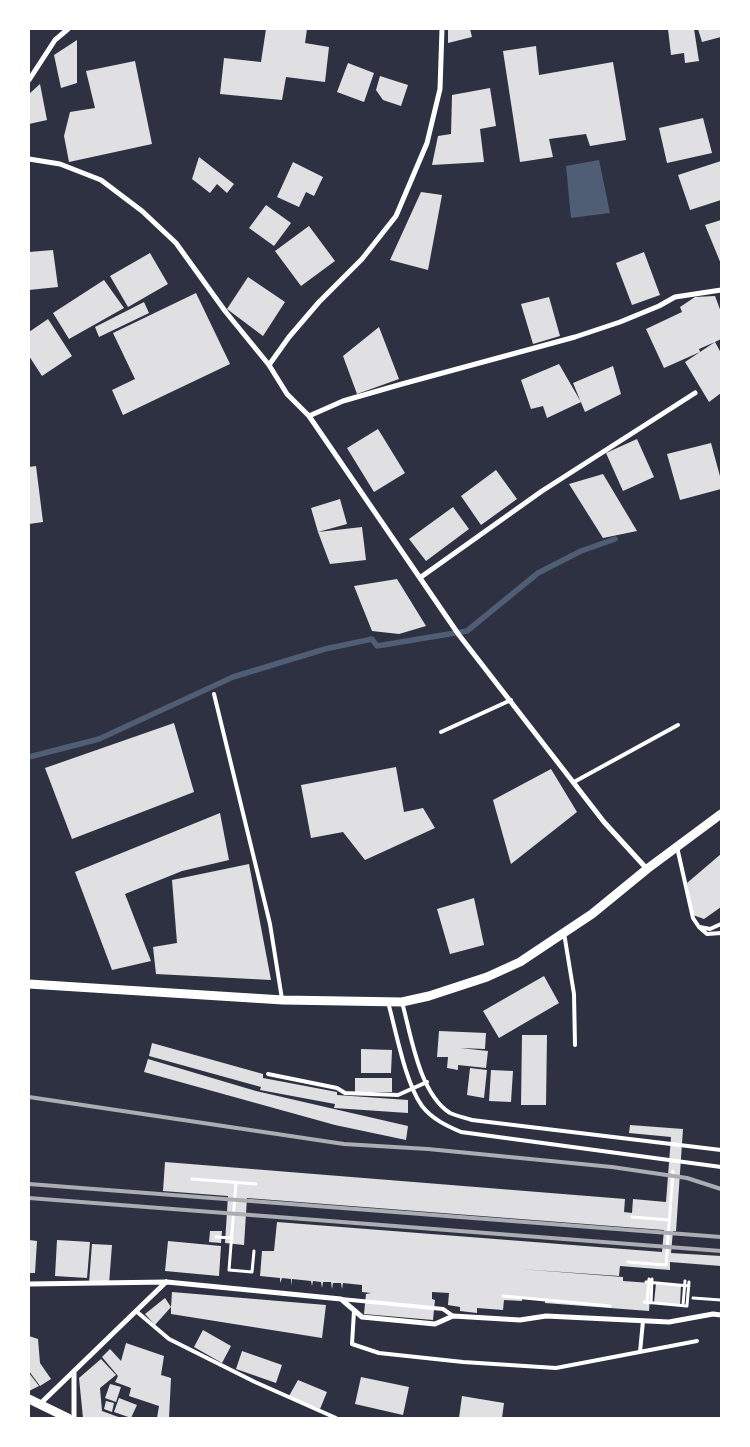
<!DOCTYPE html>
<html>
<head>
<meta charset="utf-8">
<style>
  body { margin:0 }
  #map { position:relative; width:750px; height:1447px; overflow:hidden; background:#2d3142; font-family:"Fira Sans Condensed",sans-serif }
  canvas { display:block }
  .frame { position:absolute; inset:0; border:30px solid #fff; pointer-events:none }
</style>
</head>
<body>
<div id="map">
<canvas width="750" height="1447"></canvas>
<div class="frame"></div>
</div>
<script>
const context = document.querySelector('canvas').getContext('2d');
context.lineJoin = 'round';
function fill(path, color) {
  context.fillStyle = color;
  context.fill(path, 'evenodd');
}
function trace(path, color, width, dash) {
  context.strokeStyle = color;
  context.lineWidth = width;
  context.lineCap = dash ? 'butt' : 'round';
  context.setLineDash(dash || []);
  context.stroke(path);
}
fill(new Path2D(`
  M599 160 610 213 571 218 566 166Z`), '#4f5d75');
trace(new Path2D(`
  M29 757 99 739 233 677 325 649 372 639 377 646 467 631 538 573 581 551 615 539`), '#4f5d75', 5.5);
fill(new Path2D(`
  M266 29H307L305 43 329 47 325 82 286 77 282 100 220 94 224 58 261 62Z
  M448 29H470L472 37 448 43Z
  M668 29H694L699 61 685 63 684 53 671 55Z
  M698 29H721V37L702 42Z
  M77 40V83L61 88 54 55Z
  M536 46 539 75 613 62 626 140 590 146 586 134 549 139 553 157 520 162 503 51Z
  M135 61 152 144 69 162 64 136 70 112 95 108 86 71Z
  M348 63 374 73 364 102 337 92Z
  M380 76 408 85 401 106 383 100 376 90Z
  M40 84 47 120 29 124V94Z
  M490 88 496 126 480 129 484 162 432 165 438 136 451 134 452 95Z
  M703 118 712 153 667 163 659 128Z
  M199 157 234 184 227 193 217 184 210 193 192 179Z
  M721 161V200L690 210 678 175Z
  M293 162 323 177 314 196 306 192 299 207 277 197Z
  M421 192 442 195 428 270 390 260Z
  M266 205 291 223 274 246 249 228Z
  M721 220V264L705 225Z
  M309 226 335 261 301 286 275 251Z
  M53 250 58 287 29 290V252Z
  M644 252 660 295 632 305 616 263Z
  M150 253 168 284 128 307 110 276Z
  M248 277 285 302 263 336 227 309Z
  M104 280 124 308 69 339 53 313Z
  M196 293 230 364 123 415 112 390 135 379 113 333Z
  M715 296 721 312V339L715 342 721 353V393L709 402 685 362 715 342 699 349 700 352 664 368 646 329 682 312 680 307 695 297Z
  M549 297 560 336 533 344 521 304Z
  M144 302 149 313 99 337 95 327Z
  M48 319 72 356 42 376 29 356V332Z
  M379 327 399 379 357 394 343 356Z
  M559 364 581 402 547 418 543 406 531 409 521 380Z
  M613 366 621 394 585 412 573 383Z
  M378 429 405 473 374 492 347 448Z
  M637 439 654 477 623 491 606 453Z
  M711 443 721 480V489L680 500 667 454Z
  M36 466 43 522 29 524V467Z
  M496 470 517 499 481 525 461 496Z
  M603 474 637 531 603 538 569 484Z
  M340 499 347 524 318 532 362 527 366 560 330 564 318 532 311 508Z
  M453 507 469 529 426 561 409 539Z
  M397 579 426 626 399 634 372 631 354 586Z
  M174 723 194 792 72 839 45 768Z
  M396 767 404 812 423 808 435 828 365 860 343 832 311 838 301 785Z
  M551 769 577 812 511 864 493 800Z
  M220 813 229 860 182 871 125 894 151 961 112 970 75 872Z
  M721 854V907L704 919 693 915 687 883Z
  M249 864 271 980 156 974 153 947 177 943 172 880Z
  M474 898 484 945 450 954 437 909Z
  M544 976 559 1003 499 1038 483 1011Z
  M439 1031 486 1033 485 1049 460 1048 488 1051 486 1068 458 1065V1070L447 1068 448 1057H437Z
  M522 1035H547L546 1105H521Z
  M152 1043 263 1074V1078L337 1092V1095L408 1100V1113L334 1108 335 1104 260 1090 261 1087 149 1056Z
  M361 1049 392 1050 391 1073H361Z
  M148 1059 256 1091 408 1126 406 1140 335 1125 144 1072Z
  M470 1068 487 1070 484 1098 467 1095Z
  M491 1070 513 1071 511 1102 489 1101Z
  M355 1078H392V1092H355Z
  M630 1125 683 1129 676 1231H673L671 1253 721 1256V1266L670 1262V1270L620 1266 619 1276 520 1269 623 1277V1281L651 1283 649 1311 545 1303V1300L522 1298V1301L504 1300 503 1310 477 1308V1313L460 1311V1307L448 1305 449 1293 432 1292V1299L435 1300 433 1320 364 1314 366 1294 371 1293 362 1292V1285L343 1283 342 1289 341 1283H333L332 1289 331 1282H323L322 1288 321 1282 313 1281 312 1286 311 1281 292 1279 291 1286V1279L282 1278 280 1283V1278L260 1276 262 1251H274L277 1222 662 1252 664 1230 247 1198 244 1245 225 1243 228 1196 163 1191 165 1162 625 1199 624 1212 632 1213 633 1199 666 1202 671 1137 629 1133Z
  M210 1231H222L221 1243 209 1242Z
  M29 1240 37 1241 35 1273H29Z
  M57 1240 90 1242 87 1278 55 1276Z
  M168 1241 221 1246 219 1276 165 1271Z
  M92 1244 112 1245 109 1284 89 1283Z
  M656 1283 681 1285 680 1305 654 1303Z
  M172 1292 326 1305 322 1338 171 1314V1307L155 1325 145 1314 165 1298 171 1307Z
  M203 1330 231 1346 222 1363 194 1347Z
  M29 1336 38 1339 40 1363 51 1379 40 1386 29 1371Z
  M126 1343 164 1356 161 1375 171 1378 169 1418H157L159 1406 129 1396 131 1388 115 1382 118 1376 102 1357 110 1349 121 1361Z
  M242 1351 282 1365 276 1383 236 1369Z
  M101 1359 116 1375 100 1388 102 1411 121 1418H83L79 1378Z
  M29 1373 39 1386 29 1391Z
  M361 1377 409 1387 403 1415 355 1404Z
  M298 1380 327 1392 320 1409 289 1396Z
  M110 1384 121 1387 116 1402 105 1398Z
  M462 1396 504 1403 502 1418H459Z
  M119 1398 137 1405 131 1418 114 1412Z
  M106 1401 114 1403 112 1412 104 1409Z`), '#e0e0e3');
trace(new Path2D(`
  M192 1179 256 1184
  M236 1182 229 1270 252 1272 254 1251
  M632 1217 669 1220
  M216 1237 232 1238
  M628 1262 666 1265 673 1171
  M646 1282 689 1286
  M503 1296 610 1306
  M693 1298 721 1300
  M644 1302 687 1306
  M647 1303 649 1279
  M651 1303 652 1279
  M683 1305 685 1281
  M687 1305 689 1282`), '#fff', 3);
trace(new Path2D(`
  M214 694 270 924 282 999
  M441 732 511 700
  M574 782 678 725
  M677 847 693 918 699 927 707 934 721 933
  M700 927 710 929 721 924
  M564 933 574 994 575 1045
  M388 1002C396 1031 405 1082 422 1106 432 1119 447 1126 461 1132L721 1167
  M402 1002C411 1035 419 1093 450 1113 457 1116 466 1118 472 1120L721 1150
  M268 1074 337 1088 345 1093 398 1095 427 1082
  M341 1299 443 1309 453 1316
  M136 1311 169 1339 255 1382 336 1418
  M354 1311 352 1344 379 1353 463 1362 556 1368 697 1341
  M640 1352 643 1321`), '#fff', 4);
trace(new Path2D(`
  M29 80 55 40 68 29
  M29 159 60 164 101 180 142 211 176 243 225 311 269 365 287 394 309 416 459 635 604 822 647 869
  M269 365 289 337 319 302 362 259 396 216 427 143 440 89 442 29
  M309 416 343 401 402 384 575 337 620 322 659 306 675 297 721 290
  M421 577 542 491 695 393
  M29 1284 167 1282 341 1299 362 1317 435 1324 453 1316 520 1320 546 1316 669 1322 713 1314 721 1315
  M41 1403 166 1282
  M74 1418V1371`), '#fff', 5);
trace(new Path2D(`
  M29 984 283 1000 402 1002 429 996 487 977 520 962 592 914 647 869 721 814
  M29 1399 68 1418`), '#fff', 9);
trace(new Path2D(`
  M29 1097 344 1144 428 1149 612 1167 687 1178 721 1189
  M29 1184 721 1237
  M29 1198 721 1251`), '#abadb3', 4);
</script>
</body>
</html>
